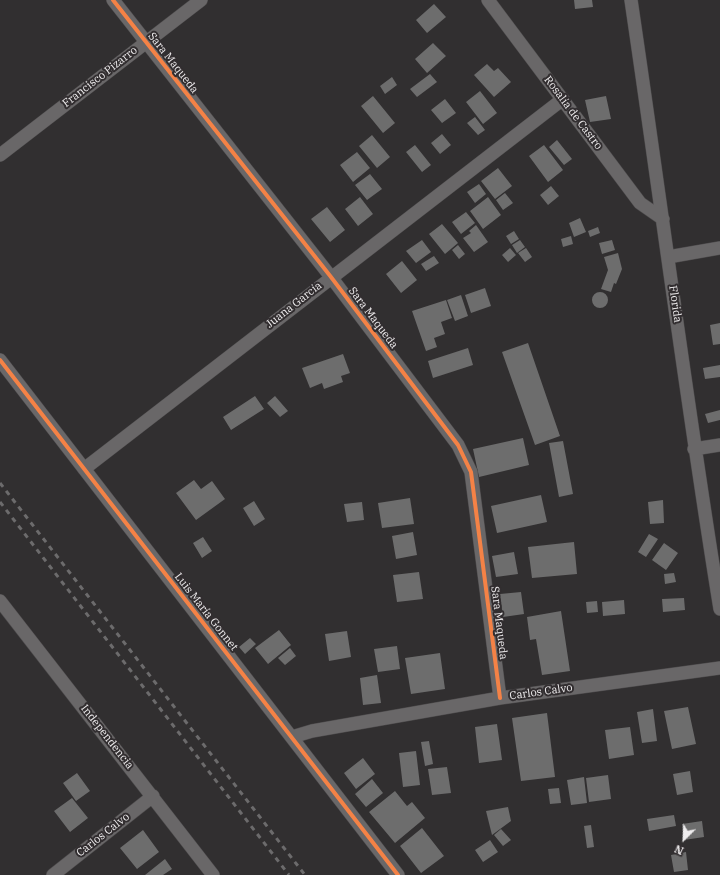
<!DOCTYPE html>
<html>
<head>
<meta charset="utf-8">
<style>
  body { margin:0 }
  #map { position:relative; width:720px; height:875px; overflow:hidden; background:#312f30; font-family:"IBM Plex Serif",serif }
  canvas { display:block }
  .north { position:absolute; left:664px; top:819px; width:40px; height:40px; -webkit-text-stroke:3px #322e30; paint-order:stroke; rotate:204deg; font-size:11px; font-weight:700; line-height:16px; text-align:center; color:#efedee }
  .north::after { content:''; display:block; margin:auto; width:14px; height:18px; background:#efedee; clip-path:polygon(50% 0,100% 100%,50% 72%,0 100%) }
</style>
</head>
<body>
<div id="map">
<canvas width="720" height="875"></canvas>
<div class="north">N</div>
</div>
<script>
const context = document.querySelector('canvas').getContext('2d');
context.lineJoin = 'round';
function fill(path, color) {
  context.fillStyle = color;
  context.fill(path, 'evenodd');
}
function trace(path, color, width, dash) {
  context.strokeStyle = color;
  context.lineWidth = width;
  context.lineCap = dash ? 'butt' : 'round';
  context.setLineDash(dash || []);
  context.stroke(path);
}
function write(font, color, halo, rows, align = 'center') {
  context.font = font + ' "IBM Plex Serif",serif';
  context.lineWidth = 4;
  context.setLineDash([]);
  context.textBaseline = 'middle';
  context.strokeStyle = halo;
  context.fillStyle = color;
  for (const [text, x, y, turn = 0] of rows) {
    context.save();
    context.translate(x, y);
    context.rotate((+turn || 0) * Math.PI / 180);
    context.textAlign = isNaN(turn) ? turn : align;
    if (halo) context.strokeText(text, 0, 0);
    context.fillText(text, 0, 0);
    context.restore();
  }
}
fill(new Path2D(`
  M574 0H592L593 7 575 9Z
  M434 4 446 17 427 33 416 20Z
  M433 43 446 56 427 73 415 59Z
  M487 64 494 71 498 68 511 82 494 97 474 75Z
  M430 74 437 82 417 97 410 89Z
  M392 77 397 85 385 94 380 86Z
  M480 91 497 113 483 124 466 102Z
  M373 96 395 123 383 133 361 106Z
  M606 96 611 119 590 122 585 100Z
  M445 99 456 113 442 123 431 110Z
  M475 117 485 130 478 135 467 123Z
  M442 134 451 145 440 154 431 143Z
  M372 135 390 157 377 168 359 146Z
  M557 140 572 159 564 165 549 147Z
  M415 145 431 165 422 172 406 152Z
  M544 145 563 170 548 182 529 156Z
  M357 152 370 168 353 182 340 165Z
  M498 168 512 186 495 199 481 181Z
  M370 174 382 189 367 200 355 185Z
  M479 184 486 194 475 203 467 192Z
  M551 186 559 196 548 205 540 195Z
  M505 193 513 203 503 210 496 200Z
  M360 197 373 214 358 226 345 209Z
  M488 197 501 215 483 229 470 211Z
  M327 207 345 230 330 242 311 219Z
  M466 212 475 223 461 234 452 222Z
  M580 218 586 232 574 237 569 223Z
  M442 224 458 243 445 254 429 234Z
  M476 225 488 242 474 252 463 238 471 233 469 231Z
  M598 227 600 233 590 237 588 231Z
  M514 231 519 239 511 244 506 236Z
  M571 236 573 244 563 247 561 239Z
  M422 240 431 252 416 263 406 251Z
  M520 240 525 247 517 253 512 245Z
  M612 240 615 250 602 254 599 243Z
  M458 245 465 254 459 259 452 250Z
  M510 248 516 255 508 262 502 255Z
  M526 248 532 257 525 262 518 253Z
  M618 253 622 269 616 284 614 283 611 292 601 289 608 270 604 257Z
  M434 256 439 263 426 271 421 264Z
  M402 261 417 280 401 293 386 274Z
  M485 288 491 306 471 313 465 295Z
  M592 300a8 8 0 1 1 16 0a8 8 0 1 1-16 0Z
  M461 295 468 316 455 321 447 300Z
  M446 300 452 318 441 322 445 334 434 338 437 347 426 351 412 311Z
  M720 323V344L713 345 710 325Z
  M528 343 560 436 535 445 502 352Z
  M468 348 473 365 433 378 428 361Z
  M343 354 350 373 341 376 343 382 324 389 322 383 310 388 302 368Z
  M720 365V377L705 379 703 368Z
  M255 396 264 409 231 430 223 417Z
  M275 396 288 411 280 417 267 403Z
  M720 410V420L708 423 705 414Z
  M523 438 529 465 479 477 473 449Z
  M563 441 573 494 559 497 549 443Z
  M194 480 201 489 212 481 225 499 196 520 176 493Z
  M541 495 547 522 497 533 491 506Z
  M410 498 414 524 382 528 378 503Z
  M663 500 664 523 650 524 648 502Z
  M254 501 265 519 254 526 243 508Z
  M362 502 364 520 347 522 344 504Z
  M413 532 417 555 396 559 392 536Z
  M649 534 658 539 646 557 638 552Z
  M203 537 212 551 202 558 193 543Z
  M574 542 577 574 532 578 528 547Z
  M664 543 678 553 666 570 652 560Z
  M514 552 518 574 496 577 492 556Z
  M419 572 423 599 397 602 393 575Z
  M674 573 676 582 665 584 664 574Z
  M521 592 524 614 503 617 500 594Z
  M684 598 685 610 663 612 662 599Z
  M624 600 625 614 603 616 602 602Z
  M597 601 598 612 587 613 586 602Z
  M561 611 570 671 542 675 536 639 530 640 527 617Z
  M279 630 291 645 268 664 255 648Z
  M347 631 351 657 329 661 325 634Z
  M250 638 256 644 245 654 239 647Z
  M397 646 400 669 378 672 374 649Z
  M290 648 296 656 285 665 278 658Z
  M440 653 445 689 411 694 405 658Z
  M377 675 381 703 363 705 360 678Z
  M688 707 696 744 672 749 664 711Z
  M653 709 657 741 642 743 637 712Z
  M547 713 555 777 521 781 512 718Z
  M497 724 502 760 479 763 475 727Z
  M630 727 634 755 609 759 605 730Z
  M429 741 433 764 425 766 421 742Z
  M416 751 420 785 403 787 399 753Z
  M363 758 375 774 356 789 344 773Z
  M447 767 451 793 432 795 428 769Z
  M690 771 693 792 677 795 673 774Z
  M77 773 90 791 76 801 63 783Z
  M608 775 611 799 589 802 586 778Z
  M584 777 587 803 571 805 567 780Z
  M372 779 383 793 366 807 355 794Z
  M559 788 561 803 550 804 548 789Z
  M395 791 407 806 412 802 425 818 395 843 369 812Z
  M72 798 88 818 70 832 54 811Z
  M508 807 511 821 492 835 486 811Z
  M674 815 676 826 649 831 647 819Z
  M702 821 704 837 684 840 682 824Z
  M591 825 594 847 587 848 584 826Z
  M422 828 444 856 421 873 400 846Z
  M501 829 511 840 503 846 494 835Z
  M143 830 159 852 137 869 120 848Z
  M490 840 498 852 483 862 475 850Z
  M686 852 688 870 674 872 671 855Z
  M165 859 172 869 163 875H145Z`), '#6d6d6d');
const minor = new Path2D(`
  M113 0 331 277 458 445 471 472 500 698
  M488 0 640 203 663 219
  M631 0C661 203 687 406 720 609
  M0 155 201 0
  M668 257 720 248
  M0 360 398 875
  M694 449 720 445
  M84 469 563 99
  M0 601 213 875
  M292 737 312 731 500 698 720 668
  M53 875 153 796`);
trace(minor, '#4d4b4c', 14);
trace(minor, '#696768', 13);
trace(new Path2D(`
  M0 483 305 875
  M0 502 289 875`), '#6c6b6c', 3, [5, 5]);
trace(new Path2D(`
  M113 0 331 277 458 445 471 472 500 698
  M0 360 398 875`), '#f48246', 4);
write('11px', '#efedee', '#322e30', [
  ["Sara Maqueda",173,63,52],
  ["Francisco Pizarro",100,77,-38],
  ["Rosalía de Castro",573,113,53],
  ["Florida",675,304,82],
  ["Juana García",294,305,-38],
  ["Sara Maqueda",373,318,53],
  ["Luis María Gonnet",206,612,52],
  ["Sara Maqueda",499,623,83],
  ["Carlos Calvo",541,692,-8],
  ["Independencia",107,737,52],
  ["Carlos Calvo",103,835,-38]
]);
</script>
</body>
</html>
